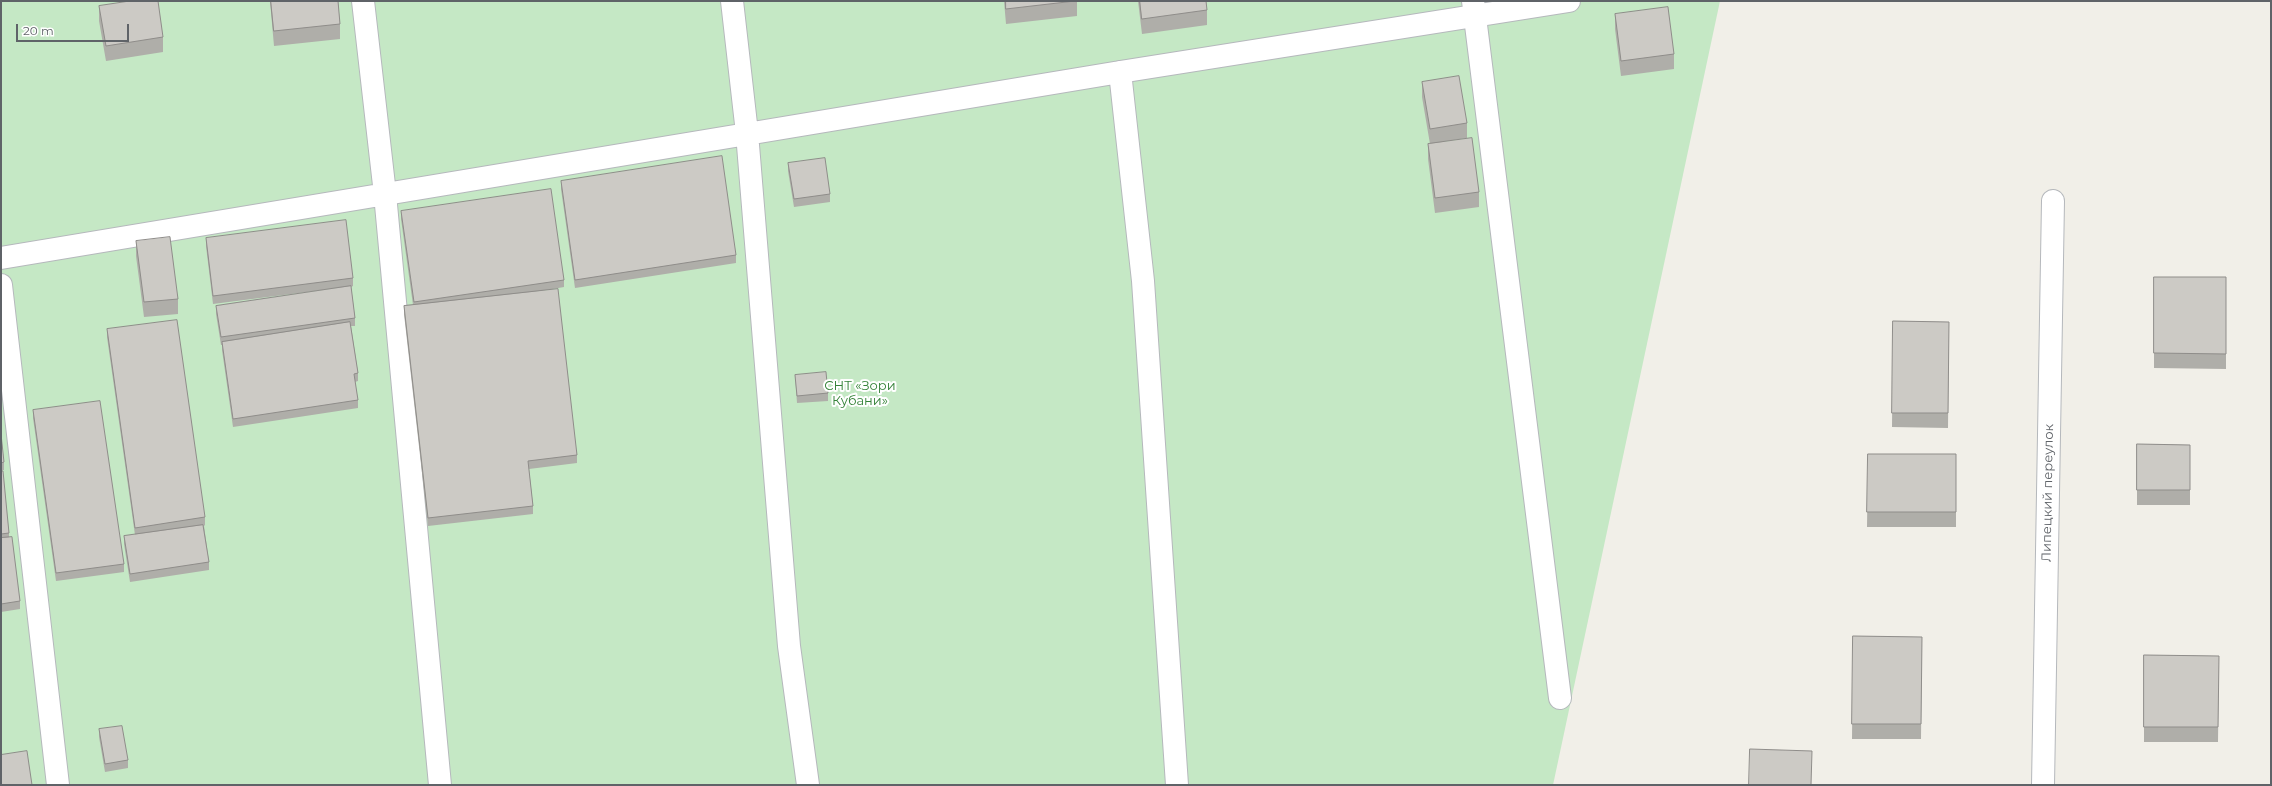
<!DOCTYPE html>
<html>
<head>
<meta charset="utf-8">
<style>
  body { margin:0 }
  #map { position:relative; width:2272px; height:786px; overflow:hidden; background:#f1efe8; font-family:Montserrat,sans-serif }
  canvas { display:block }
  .frame { position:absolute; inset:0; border:2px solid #5f6368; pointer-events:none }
  .scale { position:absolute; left:16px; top:24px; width:113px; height:18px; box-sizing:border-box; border:2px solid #5f6368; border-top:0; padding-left:5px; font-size:12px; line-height:14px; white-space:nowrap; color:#5f6368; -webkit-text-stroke:3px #fff; paint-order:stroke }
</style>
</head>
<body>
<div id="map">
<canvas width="2272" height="786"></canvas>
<div class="frame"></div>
<div class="scale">20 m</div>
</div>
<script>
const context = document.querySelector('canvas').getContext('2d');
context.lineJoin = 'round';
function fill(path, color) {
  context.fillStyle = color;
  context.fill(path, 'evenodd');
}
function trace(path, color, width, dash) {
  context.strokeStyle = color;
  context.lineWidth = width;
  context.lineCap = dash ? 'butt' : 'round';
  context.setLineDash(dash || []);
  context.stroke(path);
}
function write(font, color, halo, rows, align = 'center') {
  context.font = font + ' Montserrat,sans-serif';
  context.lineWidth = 4;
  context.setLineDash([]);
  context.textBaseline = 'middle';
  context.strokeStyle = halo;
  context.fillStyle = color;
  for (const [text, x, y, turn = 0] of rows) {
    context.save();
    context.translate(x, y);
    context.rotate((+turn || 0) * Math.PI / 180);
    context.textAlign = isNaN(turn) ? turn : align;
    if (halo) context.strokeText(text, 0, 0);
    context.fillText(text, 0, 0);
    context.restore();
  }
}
fill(new Path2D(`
  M1 1H1720L1553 785H1Z`), '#c5e8c5');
const minor = new Path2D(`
  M363 1 385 194 440 785
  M732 1 747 133 789 646 808 785
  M1473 1 1560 698
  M1120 72 1143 281 1177 785
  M1 258 1120 72 1569 1
  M1 285 58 785
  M2043 785 2053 201`);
trace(minor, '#b5b8bc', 24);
trace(minor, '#fff', 22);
fill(new Path2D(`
  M270 1H338L340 24V39L274 46Z
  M1004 1H1077V16L1006 24Z
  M1138 1H1206L1207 10V25L1142 34Z
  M99 6 163 37V52L106 61 99 21Z
  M1615 14 1674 54V69L1621 76 1615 29Z
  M1422 82 1467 123V138L1442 142 1479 192V207L1435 213 1428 159V144H1430L1422 97Z
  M788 163 830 194V202L794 207 788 171Z
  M561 181 736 255V263L575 288 561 189Z
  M401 211 564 280V287L536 292 577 455V463L529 469 533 506V514L428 526 404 314V306L413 305 401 219Z
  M206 238 353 278V286L351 287 355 318V326H351L358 373V381L355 382 358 400V408L233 427 222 350V345H221L216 314V306L338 288 213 304 206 246Z
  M136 241 178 299V314L144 317 136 256Z
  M2154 277H2226V369L2154 368Z
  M1893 321 1949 322 1948 428 1892 427Z
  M107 329 205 517V525L204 526 209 562V570L130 582 124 544V536L135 535 107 337Z
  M795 375 828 393V401L797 403Z
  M33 410 124 564V572L56 581 33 418Z
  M1 434 4 462V470L1 471Z
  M2137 444 2190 445V505H2137Z
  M1868 454H1956V527H1867Z
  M1 471 9 533V537L20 601V609L1 612Z
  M1853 636 1922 637 1921 739H1852Z
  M2144 655 2219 656 2218 742H2144Z
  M99 729 128 760V768L105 772 99 737Z`), '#afaea9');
const building = new Path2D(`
  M130 1H158L163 37 106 46 99 6Z
  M271 1H338L340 24 274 31Z
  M1006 1H1075L1006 9Z
  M1140 1H1206L1207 10 1142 19Z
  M1668 7 1674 54 1621 61 1615 14Z
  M1459 76 1467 123 1430 129 1422 82Z
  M1472 138 1479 192 1435 198 1428 144Z
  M722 156 736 255 575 280 561 181Z
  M825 158 830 194 794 199 788 163Z
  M551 189 564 280 414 302 401 211Z
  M346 220 353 278 213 296 206 238Z
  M170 237 178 299 144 302 136 241Z
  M2154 277H2226V354L2154 353Z
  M351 286 355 318 221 337 216 306Z
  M558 289 577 455 528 461 533 506 428 518 404 306Z
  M177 320 205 517 135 528 107 329Z
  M1893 321 1949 322 1948 413H1892Z
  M350 322 358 373 354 374 358 400 233 419 222 342Z
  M826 372 828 393 797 396 795 375Z
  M100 401 124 564 56 573 33 410Z
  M1 434 4 462 1 463Z
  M2137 444 2190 445V490H2137Z
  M1868 454H1956V512H1867Z
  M1 471H3L9 533 1 534Z
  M203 525 209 562 130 574 124 536Z
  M12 537 20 601 1 604V538Z
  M1853 636 1922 637 1921 724H1852Z
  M2144 655 2219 656 2218 727H2144Z
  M122 726 128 760 105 764 99 729Z
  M1750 749 1812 751 1811 785H1749Z
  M27 751 32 785H1V755Z`);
fill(building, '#cccac5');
trace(building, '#8f8d8a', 1);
write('13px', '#348238', '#fff', [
  ["СНТ «Зори",860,386],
  ["Кубани»",860,401]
]);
write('13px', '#5f6368', '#fff', [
  ["Липецкий переулок",2048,493,-89]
]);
</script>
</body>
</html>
